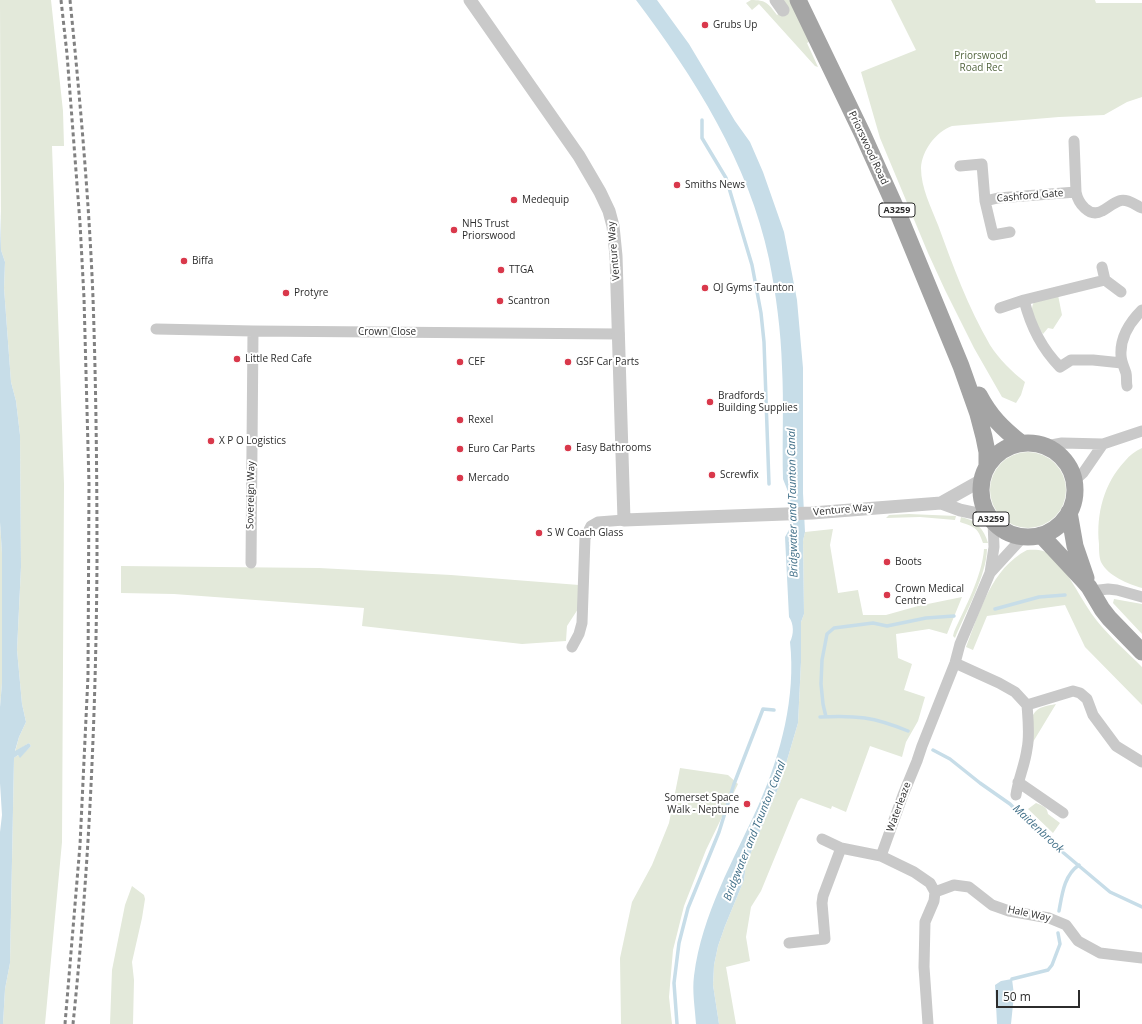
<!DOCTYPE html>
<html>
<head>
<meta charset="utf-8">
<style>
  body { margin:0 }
  #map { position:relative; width:1142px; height:1024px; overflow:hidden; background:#fff; font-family:"Open Sans",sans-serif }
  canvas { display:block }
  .scale { position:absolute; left:996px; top:990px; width:84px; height:18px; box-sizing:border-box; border:2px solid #2c2c2c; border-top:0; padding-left:5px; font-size:12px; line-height:14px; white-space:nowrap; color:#2c2c2c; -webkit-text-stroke:3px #fff; paint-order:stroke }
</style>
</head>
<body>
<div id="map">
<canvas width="1142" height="1024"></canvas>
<div class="scale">50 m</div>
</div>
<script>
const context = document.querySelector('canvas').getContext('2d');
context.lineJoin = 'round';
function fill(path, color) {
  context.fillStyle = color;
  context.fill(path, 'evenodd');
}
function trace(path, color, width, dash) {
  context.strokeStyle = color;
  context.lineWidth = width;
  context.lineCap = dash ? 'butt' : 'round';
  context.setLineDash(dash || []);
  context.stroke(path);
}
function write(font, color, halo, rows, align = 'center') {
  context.font = font + ' "Open Sans",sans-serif';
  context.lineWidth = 4;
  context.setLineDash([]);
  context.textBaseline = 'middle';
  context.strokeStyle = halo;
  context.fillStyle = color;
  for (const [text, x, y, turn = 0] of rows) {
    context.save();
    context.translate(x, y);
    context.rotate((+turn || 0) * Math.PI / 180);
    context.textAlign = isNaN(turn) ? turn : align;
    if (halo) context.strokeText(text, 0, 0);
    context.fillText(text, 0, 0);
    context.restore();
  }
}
fill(new Path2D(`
  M0 0H51L63 111 64 146H52L64 484 62 842 45 1024H3L5 989 10 963 14 758 18 755 20 757 31 746 29 743 15 752 19 737 26 722 22 704 17 650 21 567 20 435 16 401 11 382 4 288 5 262 1 250Z
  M751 0C766 0 768 3 777 15L786 8 781 0H790L811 41 807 43 818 67 815 66 759 4 752 10 746 3Z
  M891 0H1095L1096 3H1142V97L1127 102 1104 115 1059 117 952 126C936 132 922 150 921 168 921 188 931 207 938 225 953 266 968 307 990 345 999 359 1012 372 1025 382L1021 395 1016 403 1002 397 974 348 945 290 928 253 880 138 861 72 916 50Z
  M1058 295 1062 315 1053 329 1048 328 1043 334C1037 324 1028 313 1034 302Z
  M1142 448V588C1128 584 1108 576 1101 562 1099 557 1099 549 1099 544 1096 514 1104 483 1125 461 1130 455 1135 451 1142 448Z
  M990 490a38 38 0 1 1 76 0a38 38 0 1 1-76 0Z
  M909 514 956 516 955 520 920 517 886 518 889 515Z
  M961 517C976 520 984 529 988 543H983C978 528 975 527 960 522Z
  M0 522 2 553V683L0 707Z
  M833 529 830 545 838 593 858 590 863 615H886L918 606 962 597 947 634 929 629 896 634 898 658 912 664 904 690 925 697 918 721 906 742 902 757 870 746 846 812 832 806 831 809 801 798 798 801 761 891 751 907 746 937 750 961 726 967 736 1024H719L713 985 714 965 718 946 725 926 744 880 746 864 780 784 798 723 801 662V622L804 614 803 541 805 532Z
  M984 549H987C987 574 965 614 955 638L953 636 954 632C965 607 982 577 984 549Z
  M1027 550C1037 549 1046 550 1053 557 1071 575 1081 601 1097 621 1110 637 1127 652 1142 667V705L1085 647 1065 605 987 616 973 650 966 647C980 611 991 569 1027 550Z
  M121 566 319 568 451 575 579 585 578 609 567 626 566 641 522 644 362 626 364 608 174 594 121 593Z
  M1114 599 1142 604V634L1113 603Z
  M1056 704 1033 742V715C1038 706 1047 706 1056 704Z
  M680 768 728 775 738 784 706 850 684 906 673 950 669 997 672 1024H621L620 958 632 902 652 865 669 823Z
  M1036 803C1043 806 1047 807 1048 814L1060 823 1053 833 1028 809Z
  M132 886 144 895 145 899 142 918 132 962 134 980 133 1024H110L112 970 125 905Z`), '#e3e9da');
fill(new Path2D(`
  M636 0H657L689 44 735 121 750 142 763 172 784 232 797 300 803 368V493L805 532 803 541 804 614 801 622V662L798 723 780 784 746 864 744 880 725 926 718 946 714 965 713 985 719 1024H696C695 1008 692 991 694 976 702 913 734 860 759 804 781 754 796 697 790 642 794 634 794 624 789 617L785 537 790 528 789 494 783 479C782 442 784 404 782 367 781 331 776 294 769 259 749 163 694 77 636 0Z
  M0 211 1 250 5 262 4 288 11 382 16 401 20 435 21 567 17 650 22 704 26 722 19 737 15 751 29 743 31 746 20 758 18 755 14 758 10 963 5 989 3 1024H0V832L2 815 0 783V707L2 683V553L0 522Z
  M1012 979 1014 995 1011 1024H997L995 985 1001 981Z`), '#c7dde8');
trace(new Path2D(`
  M702 120V138L726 178 752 265 761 313 764 342 769 484
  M995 609 1039 597 1065 595
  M820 717C856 715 874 717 908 731
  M826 717 823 704 821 684 822 660 827 634 834 628 873 623 887 626 926 618 954 616
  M933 750 950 759 980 783 1010 804 1034 828 1110 892 1142 907
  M1059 911C1062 895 1064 875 1079 865
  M1012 979 1048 970 1052 965 1060 944 1058 933
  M677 1024 674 983 679 943 688 908 719 832 734 784 763 709 774 710`), '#c7dde8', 3.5);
trace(new Path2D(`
  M1074 141 1076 192
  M960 166 982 164 985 201
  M1010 232 993 235 985 201 998 198 1076 192C1078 203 1089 218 1102 211 1108 208 1113 203 1119 201 1127 198 1135 205 1142 208
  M1102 267 1105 280
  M1024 300 1105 280 1121 292
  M1000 308 1024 300C1030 324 1042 349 1060 367L1071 360H1093L1122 363
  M156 329 253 331 619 334
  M1127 386C1126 382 1127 377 1126 373 1124 367 1121 361 1121 355 1120 337 1130 322 1142 310
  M1046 446 1062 443 1103 444 1142 431
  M1074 481 1083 473 1103 444
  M251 563 253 331
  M990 573 1023 537
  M1091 591 1108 589 1117 590 1142 597
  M572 647 579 634 582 623 585 538 591 526 598 522 624 520
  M955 663 999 683 1015 692 1027 705 1073 691 1080 693 1087 699 1093 715 1116 746 1142 762
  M1018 782 1063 813
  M1016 795C1018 779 1025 765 1027 749 1030 735 1028 719 1027 705
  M822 839 841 848
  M935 892 954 885 969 887 992 905 1009 911 1049 918 1066 925 1078 941 1100 953 1142 958
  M789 943 825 939 822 903 823 896 841 848 881 856
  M928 1024 924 967 925 922 934 901 935 892 930 883 914 872 881 856 903 795 917 761 922 746 955 663 960 644 990 573 994 547 993 521`), '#c9c9c9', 11);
trace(new Path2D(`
  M470 0 579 156 600 192 609 211 613 226 616 256 624 520 812 513 941 503 960 510 988 516
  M776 0 783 10
  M941 503 982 480`), '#c9c9c9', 13);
trace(new Path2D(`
  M798 0 863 135 898 213 961 366 978 414 984 437 987 452V466
  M979 395C990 416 1002 428 1021 443
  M981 490a47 47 0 1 1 94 0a47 47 0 1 1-94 0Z
  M1069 512 1075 546 1086 578
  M1041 535 1082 579 1089 587 1102 609 1109 618 1142 652`), '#a4a4a4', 17);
trace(new Path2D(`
  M61 0 67 54 80 223 84 298 89 484 88 676 80 845 65 1024
  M70 0C80 99 89 199 93 298 96 385 97 473 97 561 96 716 89 870 73 1024`), '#818181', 3, [4, 3]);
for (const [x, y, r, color] of [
  [705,25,4,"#d9384b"],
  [677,185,4,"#d9384b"],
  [514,200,4,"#d9384b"],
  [454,230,4,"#d9384b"],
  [184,261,4,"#d9384b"],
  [501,270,4,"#d9384b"],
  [705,288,4,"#d9384b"],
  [286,293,4,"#d9384b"],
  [500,301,4,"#d9384b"],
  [237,359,4,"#d9384b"],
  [460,362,4,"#d9384b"],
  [568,362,4,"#d9384b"],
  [710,402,4,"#d9384b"],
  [460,420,4,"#d9384b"],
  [211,441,4,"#d9384b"],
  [568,448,4,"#d9384b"],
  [460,449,4,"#d9384b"],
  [712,475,4,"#d9384b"],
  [460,478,4,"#d9384b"],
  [539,533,4,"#d9384b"],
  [887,562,4,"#d9384b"],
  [887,595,4,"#d9384b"],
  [747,804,4,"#d9384b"]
]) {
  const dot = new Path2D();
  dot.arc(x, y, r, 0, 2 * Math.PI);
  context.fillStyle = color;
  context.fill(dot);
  trace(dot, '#fff', 1.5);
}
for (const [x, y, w] of [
  [897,210,36],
  [991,519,36]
]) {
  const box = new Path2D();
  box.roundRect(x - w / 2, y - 7, w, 14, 3);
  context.fillStyle = '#fff';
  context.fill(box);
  trace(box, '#2c2c2c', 1);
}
write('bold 9px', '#2c2c2c', null, [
  ["A3259",897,210],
  ["A3259",991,519]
]);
write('10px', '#2c2c2c', '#fff', [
  ["Grubs Up",713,25],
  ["Smiths News",685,185],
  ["Medequip",522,200],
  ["NHS Trust",462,224],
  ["Priorswood",462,236],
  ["Biffa",192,261],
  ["TTGA",509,270],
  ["OJ Gyms Taunton",713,288],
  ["Protyre",294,293],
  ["Scantron",508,301],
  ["Little Red Cafe",245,359],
  ["CEF",468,362],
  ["GSF Car Parts",576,362],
  ["Bradfords",718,396],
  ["Building Supplies",718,408],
  ["Rexel",468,420],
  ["X P O Logistics",219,441],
  ["Easy Bathrooms",576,448],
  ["Euro Car Parts",468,449],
  ["Screwfix",720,475],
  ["Mercado",468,478],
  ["S W Coach Glass",547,533],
  ["Boots",895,562],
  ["Crown Medical",895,589],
  ["Centre",895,601],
  ["Somerset Space",739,798,"right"],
  ["Walk - Neptune",739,810,"right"]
], 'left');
write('10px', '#51643d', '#fff', [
  ["Priorswood",981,56],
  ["Road Rec",981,68]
]);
write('10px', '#2c2c2c', '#fff', [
  ["Priorswood Road",868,148,65],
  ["Cashford Gate",1030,196,-5],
  ["Venture Way",614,251,-95],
  ["Crown Close",387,332],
  ["Sovereign Way",251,495,-89],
  ["Venture Way",843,510,-5],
  ["Waterleaze",899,807,-70],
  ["Hale Way",1029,914,12]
]);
write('italic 11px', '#406f88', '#fff', [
  ["Bridgwater and Taunton Canal",793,503,-91],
  ["Maidenbrook",1038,829,43],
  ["Bridgwater and Taunton Canal",755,831,-68]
]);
</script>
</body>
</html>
